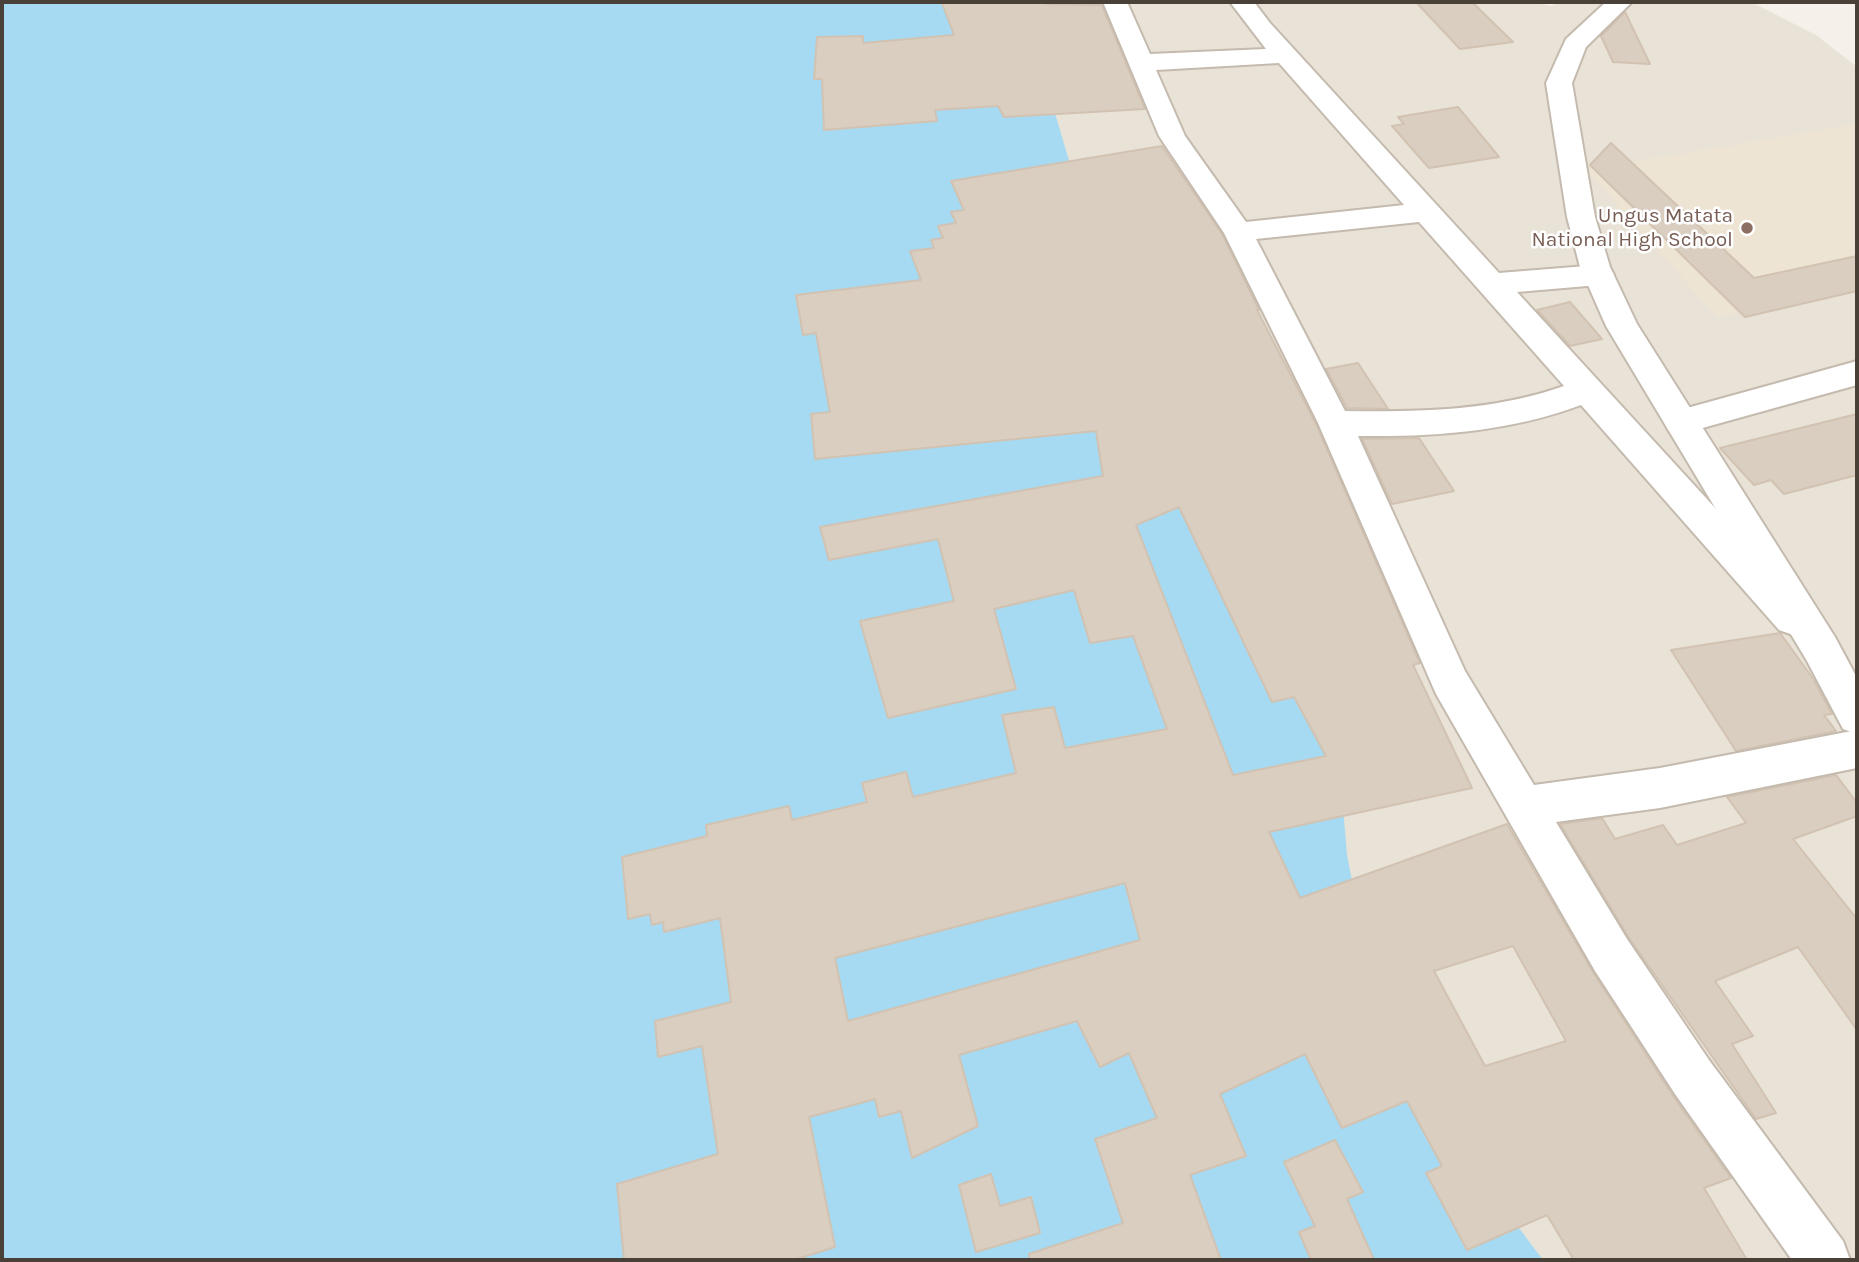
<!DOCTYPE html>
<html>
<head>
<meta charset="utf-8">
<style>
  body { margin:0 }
  #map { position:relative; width:1859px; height:1262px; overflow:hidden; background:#f5f0e9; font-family:Karla,sans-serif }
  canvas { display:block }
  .frame { position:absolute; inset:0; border:4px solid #494037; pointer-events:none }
</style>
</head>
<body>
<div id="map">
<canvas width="1859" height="1262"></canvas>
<div class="frame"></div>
</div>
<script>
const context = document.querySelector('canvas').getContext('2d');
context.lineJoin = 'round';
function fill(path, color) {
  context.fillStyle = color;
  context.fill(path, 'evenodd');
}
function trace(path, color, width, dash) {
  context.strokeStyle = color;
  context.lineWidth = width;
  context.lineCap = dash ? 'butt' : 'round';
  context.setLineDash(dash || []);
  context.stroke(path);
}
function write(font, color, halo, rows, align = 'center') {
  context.font = font + ' Karla,sans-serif';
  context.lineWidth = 5;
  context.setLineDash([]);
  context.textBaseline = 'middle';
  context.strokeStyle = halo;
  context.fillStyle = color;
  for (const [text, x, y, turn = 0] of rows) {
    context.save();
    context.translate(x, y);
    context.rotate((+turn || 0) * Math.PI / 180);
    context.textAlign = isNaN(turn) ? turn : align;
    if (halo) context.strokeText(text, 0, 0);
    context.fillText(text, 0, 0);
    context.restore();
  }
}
fill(new Path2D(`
  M891 2H1532L1551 6 1561 2H1751L1816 35 1857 67V1260H563Z`), '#e9e2d7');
fill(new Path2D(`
  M1857 124V285L1717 317 1586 170Z`), '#eee4d3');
fill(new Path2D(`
  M2 2H1031L1028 22 1075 181 1341 784 1347 855 1360 921 1485 1183 1543 1260H2Z`), '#a5daf2');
const building = new Path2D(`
  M954 2H1045L1046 4 1102 5 1145 109 1004 117 998 106 935 110 937 121 824 130 822 79H814L817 37 863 36V43L954 35 942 3Z
  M1416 2H1472L1513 42 1460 49Z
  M1625 12 1650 64 1613 62 1601 36Z
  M1458 107 1499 157 1429 168 1392 126 1404 124 1398 117Z
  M1611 143 1754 278 1857 256V291L1745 317 1590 165Z
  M1162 146 1222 234 1259 310H1257L1316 424 1420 663 1413 665 1472 788 1269 832 1300 898 1507 824 1593 972 1673 1096 1731 1178 1704 1188 1747 1260H1574L1547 1215 1467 1250 1426 1173 1442 1166 1407 1101 1342 1128 1305 1054 1220 1094 1246 1156 1190 1175 1221 1260H1030L1029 1254 1123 1223 1095 1139 1157 1118 1129 1053 1100 1067 1077 1021 959 1055 978 1126 912 1158 901 1111 879 1117 875 1099 809 1117 835 1247 794 1260H624L617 1184 718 1154 702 1046 658 1057 655 1021 731 1002 720 918 664 932 663 922 652 925 650 914 628 919 622 857 707 836 706 825 789 806 792 820 867 802 862 783 906 772 913 797 1016 773 1002 715 1054 707 1065 748 1167 729 1133 636 1090 643 1074 590 994 609 1016 689 888 718 860 621 954 601 938 539 829 560 820 527 1103 476 1096 431 815 459 811 414 830 412 816 333 803 335 796 295 921 280 910 251 934 248 931 240 943 238 938 226 956 223 951 212 964 210 951 181ZM1179 507 1272 702 1294 697 1326 756 1233 775 1136 525ZM1125 883 1140 940 848 1021 835 958ZM1513 946 1566 1041 1485 1066 1434 971Z
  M1570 302 1602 339 1570 346 1537 310Z
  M1358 363 1388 409 1347 408 1326 369Z
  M1857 414V475L1784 494 1771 480 1754 485 1720 448Z
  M1419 438 1454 491 1392 504 1362 439Z
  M1780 633 1814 680 1832 714 1824 715 1836 731 1736 751 1671 650Z
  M1836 775 1857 803V816L1793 839 1857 919V1030L1798 947 1715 981 1753 1036 1732 1044 1776 1113 1756 1119 1629 938 1560 824 1602 818 1615 839 1663 825 1677 845 1746 823 1727 797Z
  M1335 1140 1363 1192 1347 1199 1374 1260H1311L1299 1232 1315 1226 1284 1162Z
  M991 1174 1000 1206 1031 1197 1040 1233 976 1252 959 1185Z`);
fill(building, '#dacec1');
trace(building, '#d2c2b1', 2);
const minor = new Path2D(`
  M1103 2H1127L1150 54 1266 49 1230 2H1254L1270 23 1499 273 1599 265 1610 268 1614 275 1610 282 1599 285 1517 292 1807 608 1812 619 1807 630 1793 635 1779 630 1581 405C1509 432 1433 437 1358 436L1465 671 1534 785 1660 768 1857 730V768L1660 808 1556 822 1627 939 1709 1060 1843 1241 1850 1260H1792L1675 1094 1595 971 1436 694 1318 423 1224 233 1159 136ZM1279 63 1404 205 1246 222 1185 136 1156 70ZM1419 222 1564 386C1494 411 1419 412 1345 411L1256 239Z
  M1857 361V385L1681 434 1669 431 1664 422 1669 413Z`);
const tertiary = new Path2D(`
  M1606 2H1632L1586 47 1572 83 1595 217 1610 267 1637 324 1835 637 1857 678V734L1843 729 1807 661 1606 326 1580 267 1567 217 1546 83 1566 39Z`);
trace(minor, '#c4baae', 4);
trace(tertiary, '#c4baae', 4);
fill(minor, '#fff');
fill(tertiary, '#fff');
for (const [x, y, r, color] of [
  [1747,228,7,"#8d6e63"]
]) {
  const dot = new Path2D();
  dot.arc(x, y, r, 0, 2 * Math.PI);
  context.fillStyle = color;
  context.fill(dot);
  trace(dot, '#fff', 2.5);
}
write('21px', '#785e54', '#fff', [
  ["Ungus Matata",1733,216],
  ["National High School",1733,240]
], 'right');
</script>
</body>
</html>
